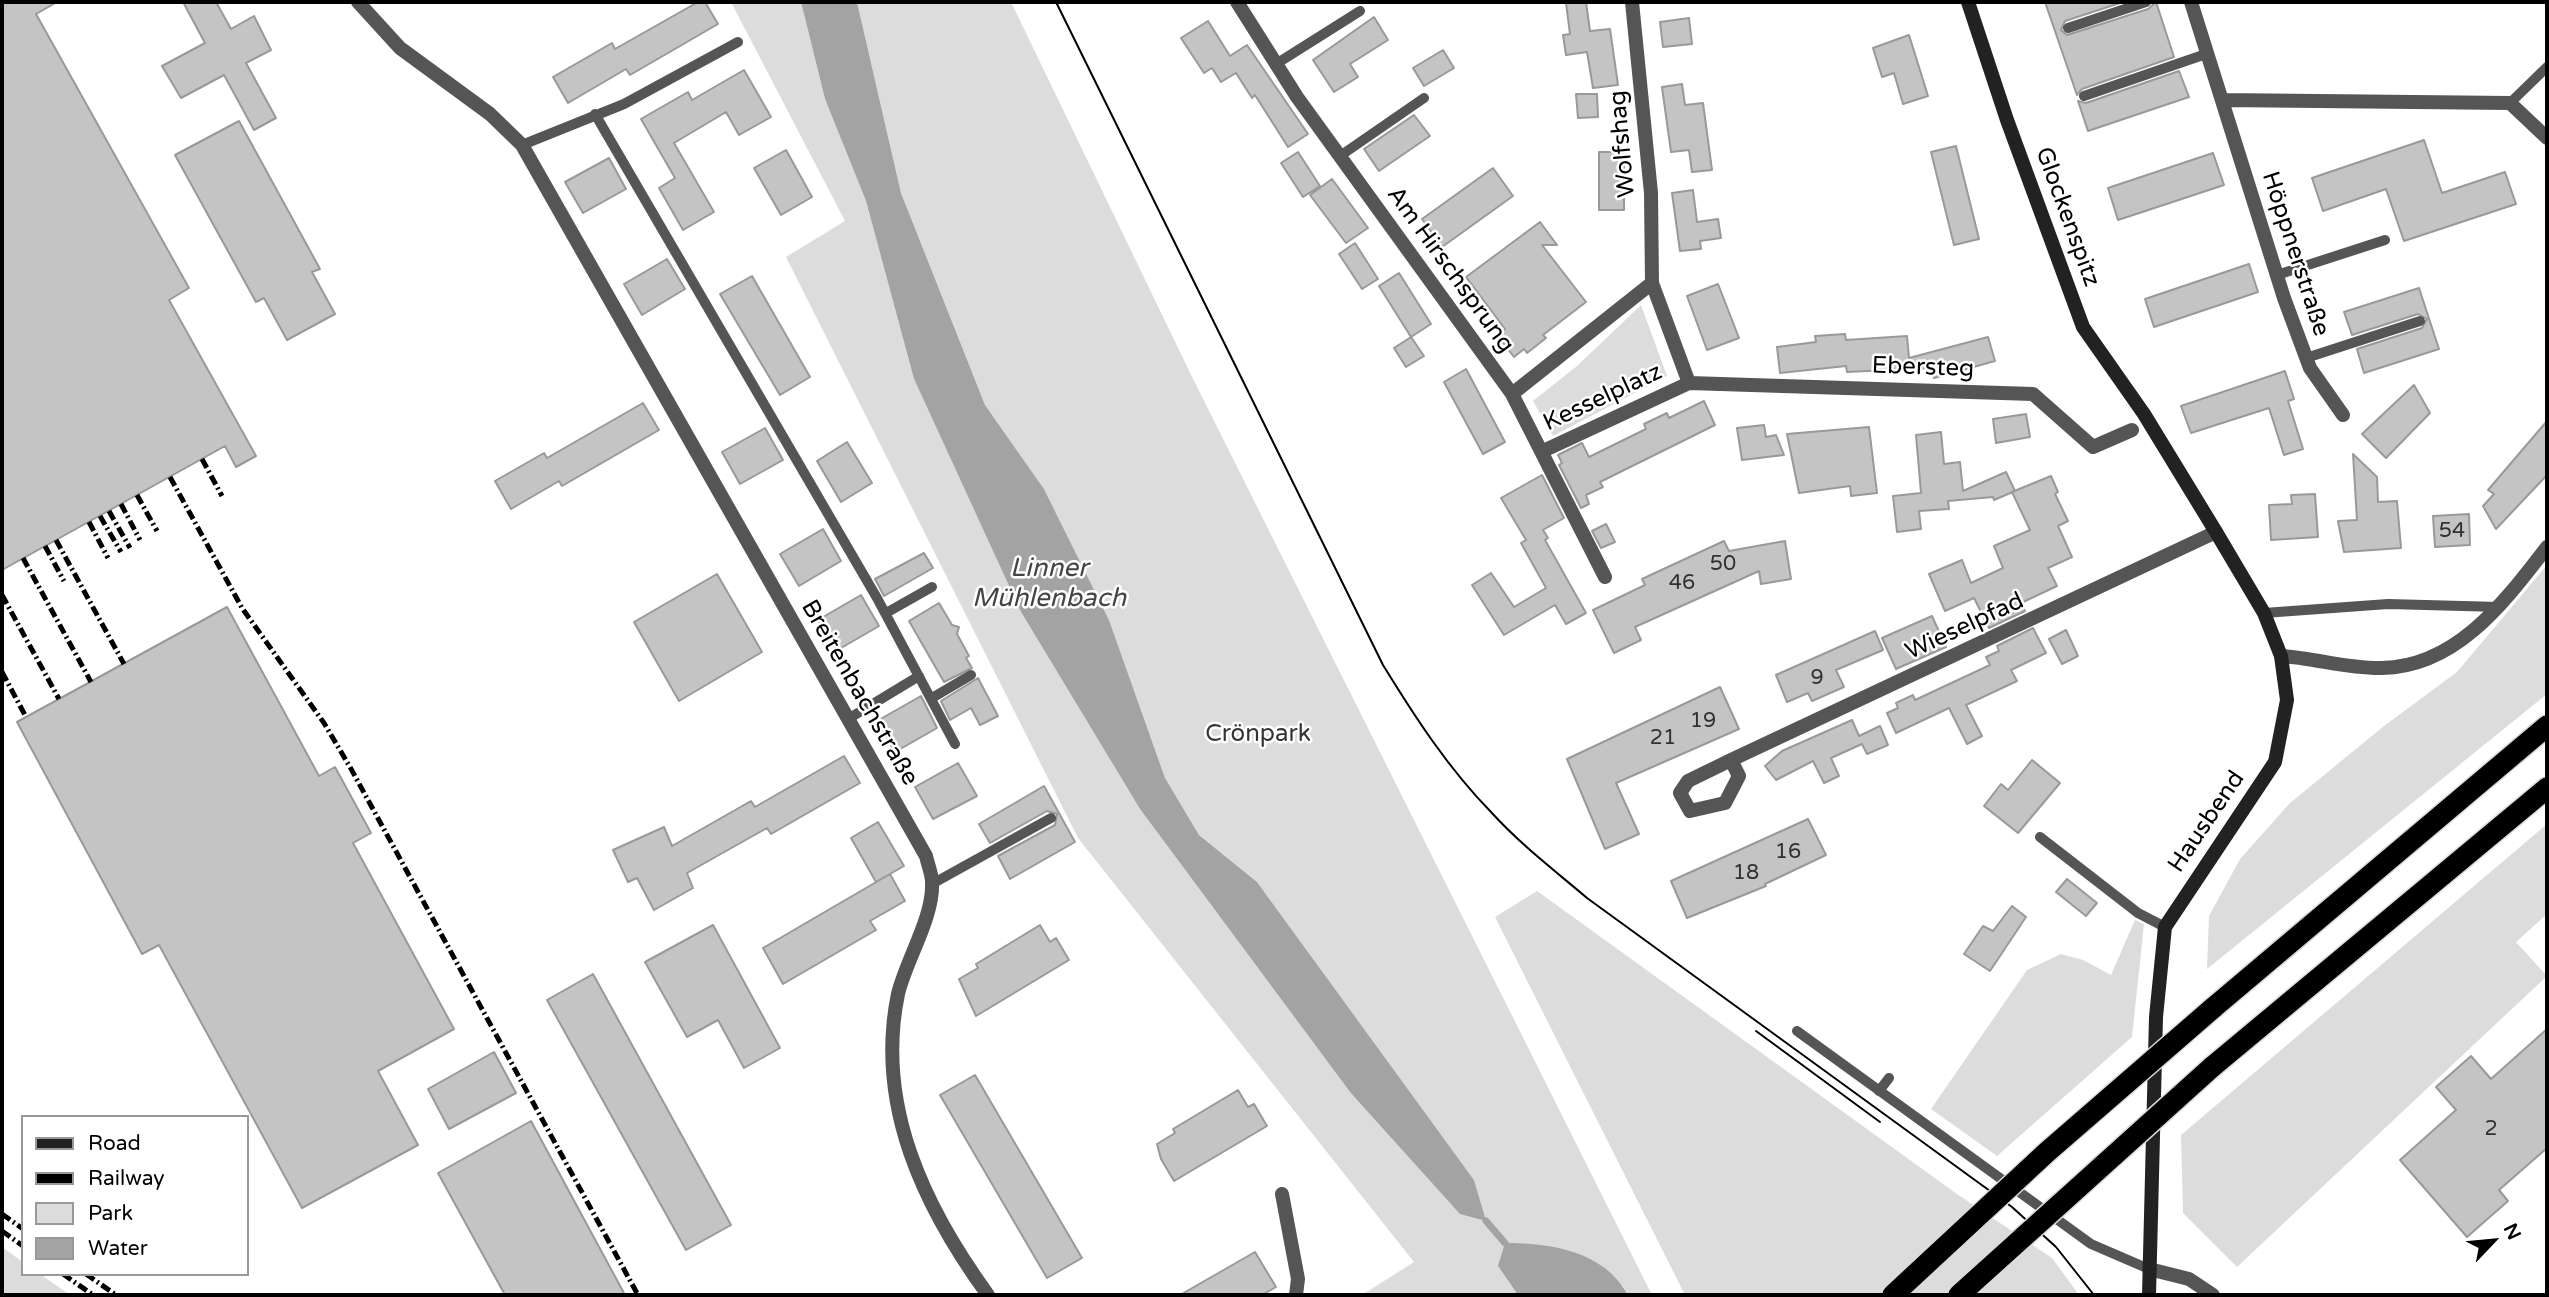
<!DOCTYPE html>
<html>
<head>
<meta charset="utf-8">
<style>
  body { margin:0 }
  #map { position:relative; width:2549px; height:1297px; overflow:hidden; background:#fff; font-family:"Varela Round",sans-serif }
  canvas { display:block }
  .frame { position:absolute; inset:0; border:4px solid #000; pointer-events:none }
  .legend { position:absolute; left:21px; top:1115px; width:228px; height:161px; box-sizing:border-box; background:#fff; border:2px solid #999; margin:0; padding:9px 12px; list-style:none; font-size:21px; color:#000 }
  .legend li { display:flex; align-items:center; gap:14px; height:35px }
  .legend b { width:35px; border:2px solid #999 }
  .north { position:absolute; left:2458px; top:1206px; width:70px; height:70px; -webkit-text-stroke:5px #fff; paint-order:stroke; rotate:64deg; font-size:19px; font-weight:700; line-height:28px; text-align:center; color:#000 }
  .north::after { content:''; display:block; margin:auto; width:24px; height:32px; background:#000; clip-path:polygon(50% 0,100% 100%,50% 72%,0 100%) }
</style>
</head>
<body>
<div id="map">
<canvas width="2549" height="1297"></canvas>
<div class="frame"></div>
<ul class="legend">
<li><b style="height:9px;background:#222"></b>Road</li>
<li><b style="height:9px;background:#000"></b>Railway</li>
<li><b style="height:19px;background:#dcdcdc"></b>Park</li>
<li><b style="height:19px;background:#a3a3a3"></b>Water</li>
</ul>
<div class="north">N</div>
</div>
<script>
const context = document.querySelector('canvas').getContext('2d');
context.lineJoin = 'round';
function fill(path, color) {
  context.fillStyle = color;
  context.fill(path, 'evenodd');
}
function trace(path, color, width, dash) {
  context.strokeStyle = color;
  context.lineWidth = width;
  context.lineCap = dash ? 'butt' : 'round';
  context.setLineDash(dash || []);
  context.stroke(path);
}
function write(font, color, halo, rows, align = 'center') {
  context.font = font + ' "Varela Round",sans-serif';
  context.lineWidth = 5;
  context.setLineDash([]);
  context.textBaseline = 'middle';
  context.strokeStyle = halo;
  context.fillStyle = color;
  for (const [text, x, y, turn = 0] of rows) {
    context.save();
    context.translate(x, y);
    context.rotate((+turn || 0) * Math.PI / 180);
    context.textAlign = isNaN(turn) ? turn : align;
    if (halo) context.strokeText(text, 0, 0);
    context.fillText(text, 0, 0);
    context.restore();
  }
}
fill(new Path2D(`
  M731 2H801L825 99 866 201 914 379 1021 612 1140 809 1350 1092 1485 1220 1474 1180 1257 882 1199 835 1165 778 1109 620 1044 489 985 405 901 193 857 2H1011L1194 381 1652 1295H1628L1623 1286 1498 1266 1518 1295H1362L1414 1262 1078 838 786 257 845 221Z
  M1641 305 1667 376 1553 436 1533 401 1577 366Z
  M2547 565V694L2207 969 2209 916 2240 859 2290 803 2384 726 2457 672Z
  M2547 824V914L2516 942 2547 976 2237 1267 2183 1213 2181 1135Z
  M1537 891 1957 1194 2052 1258 2079 1295H1685L1495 917Z
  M2135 920 2144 924 2132 1037 1997 1156 1931 1109 2027 970 2061 954 2083 960 2111 975Z
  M2 1247 23 1262V1274H40L70 1295H2Z`), '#dcdcdc');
fill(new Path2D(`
  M801 2H857L901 193 985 405 1044 489 1109 620 1165 778 1199 835 1257 882 1474 1180 1486 1221 1460 1214 1350 1092 1140 809 1021 612 914 379 866 201 825 99Z
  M1505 1243C1551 1243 1604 1251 1628 1295H1518L1498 1266Z`), '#a3a3a3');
trace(new Path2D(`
  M1486 1221 1505 1243`), '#a3a3a3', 7);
const building = new Path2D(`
  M2 2H57L36 14 189 288 169 300 256 456 236 467 225 446 2 570Z
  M183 2H216L231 29 254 16 271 50 246 63 276 118 254 130 224 75 181 98 162 66 205 43Z
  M698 2H705L718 24 630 75 626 69 568 103 553 77 612 43 615 49Z
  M1578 2H1586L1590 31 1610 29 1618 85 1593 88 1587 52 1566 55 1563 35 1570 34 1566 3Z
  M2045 2H2123L2065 21 2061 30 2067 35 2148 9 2156 2 2174 57 2082 89 2077 95Z
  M1374 17 1388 40 1350 64 1358 77 1334 92 1313 60Z
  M1689 18 1692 44 1663 47 1660 22Z
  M1208 21 1230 56 1247 45 1308 134 1288 147 1255 95 1252 98 1236 73 1221 82 1212 68 1204 73 1181 38Z
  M1909 35 1928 96 1903 104 1894 73 1882 77 1873 48Z
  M1443 50 1454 68 1424 86 1413 68Z
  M744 70 771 117 739 135 726 112 674 143 714 212 683 230 659 188 675 178 641 119 688 92 692 100Z
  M2179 71 2189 97 2088 131 2078 101 2086 103Z
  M1682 84 1685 105 1703 103 1712 170 1692 172 1689 150 1671 152 1662 87Z
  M1576 94H1597L1598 117 1578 118Z
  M1414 115 1430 136 1379 171 1364 149Z
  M239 121 320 269 312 272 335 314 287 340 264 298 256 302 175 155Z
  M2424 140 2442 193 2505 172 2516 204 2404 241 2386 189 2323 211 2312 178Z
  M1956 146 1979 239 1954 245 1931 152Z
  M786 150 812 197 781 215 754 168Z
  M1298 152 1320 186 1303 197 1281 163Z
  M1599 152H1624V210H1599Z
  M2213 153 2224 185 2118 220 2108 188Z
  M609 158 626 189 583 213 565 182Z
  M1493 168 1513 196 1442 247 1422 219Z
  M1332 179 1368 228 1346 243 1310 195Z
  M1693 190 1697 222 1718 219 1721 238 1700 241 1701 249 1680 251 1672 193Z
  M1540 222 1557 245H1542L1586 302 1543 335 1546 338 1527 353 1524 349 1514 357 1497 335 1505 329 1466 277Z
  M1355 243 1378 279 1362 289 1339 254Z
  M667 259 685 289 642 315 624 284Z
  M2249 264 2258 292 2154 327 2145 299Z
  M1399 273 1431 324 1411 337 1379 286Z
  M752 276 810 377 780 395 720 294Z
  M1718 284 1739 338 1707 350 1687 296Z
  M2419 288 2439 349 2364 373 2357 349 2422 328 2427 319 2418 314 2352 335 2344 312Z
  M1845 334 1846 340 1907 336 1909 358 1988 337 1995 361 1934 378 1932 368 1847 372 1846 366 1780 373 1777 347 1816 342 1815 336Z
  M1411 337 1424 356 1406 367 1394 348Z
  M1466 369 1505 442 1483 454 1444 382Z
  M2285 371 2294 399 2288 401 2303 449 2284 455 2269 408 2191 433 2181 406Z
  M2414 385 2430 413 2386 458 2362 434Z
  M1704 401 1715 425 1600 482 1603 487 1586 495 1589 504 1581 508 1559 465 1562 463 1558 455 1582 443 1589 457 1646 429 1644 424 1667 413 1669 418Z
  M643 403 659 430 562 486 559 481 511 509 495 481 544 453 547 458Z
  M2026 414 2030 437 1996 443 1993 419Z
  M2547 421V475L2496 529 2483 506 2494 494 2488 490Z
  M1764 425 1766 437 1776 435 1784 455 1742 460 1737 428Z
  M1869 427 1877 493 1851 496 1850 486 1799 493 1787 434Z
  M765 428 783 460 740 484 722 452Z
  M1941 432 1944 464 1960 462 1963 491 2006 472 2015 491 1994 500 1993 497 1948 501 1949 509 1919 511 1921 529 1897 532 1893 496 1921 493 1916 435Z
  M847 442 872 483 841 502 817 461Z
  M2353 454 2377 477 2378 502 2397 501 2401 548 2344 552 2338 521 2357 520Z
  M1542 475 1564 518 1543 530 1548 538 1545 540 1586 613 1566 624 1555 605 1504 635 1472 585 1491 573 1514 607 1546 588 1521 543 1526 540 1501 498Z
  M2051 476 2058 492 2055 494 2068 521 2058 526 2072 557 2048 568 2057 586 2021 603 2025 611 1989 628 1974 598 1945 611 1929 574 1962 560 1971 583 2003 568 1994 546 2030 530 2012 492Z
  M2315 494 2318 537 2271 540 2269 505 2292 504 2291 495Z
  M2469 514 2470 545 2435 547 2433 516Z
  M1606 524 1615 542 1601 548 1592 531Z
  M823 529 841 561 799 586 780 554Z
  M1724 541 1729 551 1785 541 1791 579 1761 584 1759 571 1635 627 1641 640 1614 653 1593 610 1645 585 1642 579Z
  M924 553 933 568 884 596 875 579Z
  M717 574 762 652 679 701 634 622Z
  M861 595 879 626 836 651 818 620Z
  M939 603 952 625 959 627 957 634 969 656 966 658 972 668 944 682 909 621Z
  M227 607 319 776 335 767 371 833 353 843 454 1029 378 1071 418 1145 302 1208 159 945 142 954 17 722Z
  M1932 616 1946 647 1896 669 1882 638Z
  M2033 628 2046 653 2011 670 2017 681 1966 705 1982 736 1967 744 1949 708 1896 733 1887 713 1898 708 1896 703 1913 695 1915 700 1990 665 1986 657 1999 651 1997 646Z
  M2066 630 2078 656 2062 664 2049 639Z
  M1875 631 1883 650 1836 670 1844 687 1812 701 1808 693 1787 702 1776 675Z
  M978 678 998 716 980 725 971 708 950 720 941 701Z
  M1720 687 1739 729 1616 783 1639 834 1605 849 1567 759Z
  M921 696 937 728 895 752 877 721Z
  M1852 720 1859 736 1880 726 1888 745 1867 754 1862 744 1831 758 1839 776 1824 783 1813 761 1776 780 1765 766 1782 751Z
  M844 756 860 783 771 834 767 828 687 873 693 888 654 910 637 878 628 882 613 850 664 827 672 846 751 801 755 807Z
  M2032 760 2060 783 2018 833 1984 806 2001 784 2008 790Z
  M958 763 977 796 933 819 915 787Z
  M1044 786 1075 842 1010 879 998 856 1055 825 1057 814 1047 811 990 843 979 824Z
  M1808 819 1826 855 1765 884 1766 886 1687 918 1671 881Z
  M878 822 904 866 876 882 851 838Z
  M890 874 905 901 870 921 876 930 783 984 763 948Z
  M2067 879 2097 903 2086 916 2056 892Z
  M2012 906 2026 917 1990 971 1964 954 1983 926 1993 931Z
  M713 925 780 1048 744 1068 718 1020 687 1037 645 962Z
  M1040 925 1050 942 1056 938 1069 960 976 1016 959 979 978 968 976 964Z
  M593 974 731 1225 686 1250 547 1000Z
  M2547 1029V1148L2499 1190 2508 1201 2467 1237 2400 1160 2456 1110 2436 1087 2471 1056 2491 1079Z
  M494 1052 516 1093 449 1129 428 1089Z
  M975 1075 1082 1258 1047 1278 940 1095Z
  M1238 1090 1248 1107 1254 1104 1267 1126 1174 1181 1161 1159 1157 1144 1175 1133 1173 1129Z
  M531 1121 625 1295H505L438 1173Z
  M1255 1252 1276 1287 1262 1295H1180Z`);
fill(building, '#c4c4c4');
trace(building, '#999', 2);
const highway = new Path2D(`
  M2213 1008 2547 726
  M2212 1067 2547 788`);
trace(highway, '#dbdbdb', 24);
trace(new Path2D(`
  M2068 28 2146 2
  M1276 64 1360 11
  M2084 96 2206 54
  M2510 103 2547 67
  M595 114 877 598 955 744
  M522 145 624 104 738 42
  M1340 156 1424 98
  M2277 275 2385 240
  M2306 358 2420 321
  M886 613 932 587
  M2264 613 2388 604 2500 607
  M932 698 971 675
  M848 719 919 676
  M2040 837 2138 913 2165 927
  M932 884 1051 818
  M1797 1031 2091 1244 2149 1269
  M1879 1091 1889 1078`), '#555', 10);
trace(new Path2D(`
  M358 2 400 48 490 114 522 145 926 856C928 865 932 874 932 882 934 917 906 960 898 994 875 1105 924 1207 988 1295
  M1237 2 1297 97 1512 394 1605 577
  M1632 2 1651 193 1652 283
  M2191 2 2284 298 2310 368 2343 415
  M2222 100 2510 103 2547 138
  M1689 383 2033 394 2093 447 2132 430
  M1512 394 1652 283 1689 383 1543 451
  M2281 656C2315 658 2348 669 2382 668 2457 667 2505 601 2547 547
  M1731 760 1739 776 1725 803 1690 811 1680 793 1688 781 1731 760 2216 532
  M1282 1194 1298 1279 1296 1295
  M2149 1269 2189 1279 2213 1295`), '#555', 14);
trace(new Path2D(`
  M1968 2 2007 120 2083 327 2144 414 2216 532 2264 613 2281 656 2287 700 2275 762 2165 927 2156 1017 2149 1295`), '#222', 14);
trace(highway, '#000', 21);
trace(new Path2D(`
  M1056 2 1383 665C1415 717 1448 768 1491 812 1520 844 1554 870 1587 898L2012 1207 2056 1247 2094 1295
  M1756 1031 1880 1122`), '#000', 2);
trace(new Path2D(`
  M202 459 222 496
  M170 477 242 608 324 723 350 767 638 1295
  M137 495 157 531
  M121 504 140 540
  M109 511 130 548
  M100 516 121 552
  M89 522 108 558
  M56 540 124 664
  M45 546 64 581
  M23 558 91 682
  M2 595 59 699
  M2 672 26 717
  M2 1214 23 1229
  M2 1231 23 1246
  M63 1274 93 1295
  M86 1274 116 1295`), '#000', 5, [10, 3.5, 2, 3.5]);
const highwayBridge = new Path2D(`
  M1893 1295 2047 1152 2213 1008
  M1959 1295 2212 1067`);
trace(highwayBridge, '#dbdbdb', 24, []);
trace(highwayBridge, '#000', 21);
write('21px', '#313131', null, [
  ["54",2452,531],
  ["50",1723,564],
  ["46",1682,583],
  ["9",1817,678],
  ["19",1703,721],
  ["21",1663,738],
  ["16",1788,852],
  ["18",1746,873],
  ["2",2491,1129]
]);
write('24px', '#000', '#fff', [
  ["Wolfshag",1623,144,-95],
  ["Glockenspitz",2067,217,70],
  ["Höppnerstraße",2295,254,72],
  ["Am Hirschsprung",1450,270,54],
  ["Ebersteg",1923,368,2],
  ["Kesselplatz",1603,398,-25],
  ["Wieselpfad",1965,627,-25],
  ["Breitenbachstraße",859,693,60],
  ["Hausbend",2207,822,-56]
]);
write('24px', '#333', '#fff', [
  ["Crönpark",1258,735]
]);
write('italic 26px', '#444', '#fff', [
  ["Linner",1049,569],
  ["Mühlenbach",1049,599]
]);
</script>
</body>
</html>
